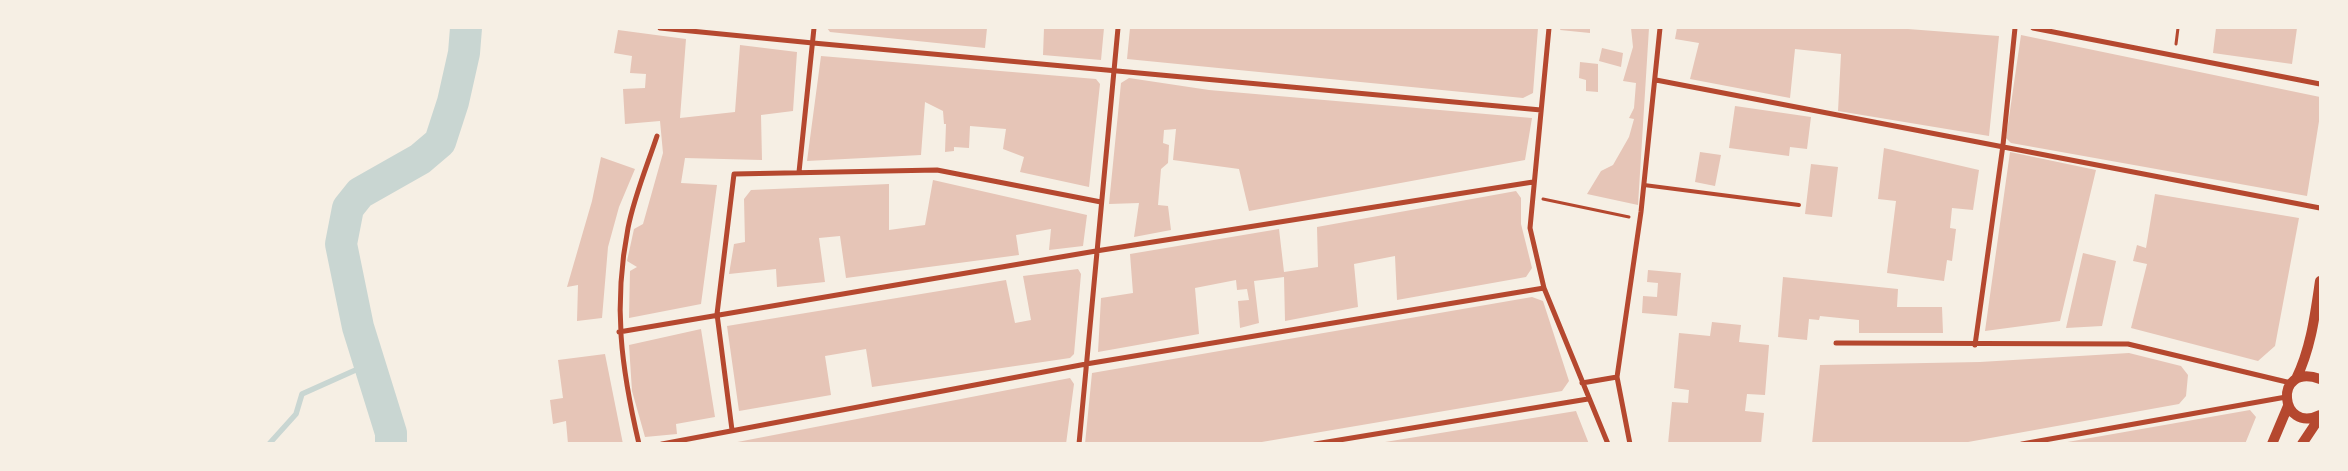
<!DOCTYPE html>
<html>
<head>
<meta charset="utf-8">
<style>
  body { margin:0 }
  #map { position:relative; width:2348px; height:471px; overflow:hidden; background:#f6efe4; font-family:Arial,sans-serif }
  canvas { display:block }
  .frame { position:absolute; inset:0; border:29px solid #f6efe4; pointer-events:none }
</style>
</head>
<body>
<div id="map">
<canvas width="2348" height="471"></canvas>
<div class="frame"></div>
</div>
<script>
const context = document.querySelector('canvas').getContext('2d');
context.lineJoin = 'round';
function trace(path, color, width, dash) {
  context.strokeStyle = color;
  context.lineWidth = width;
  context.lineCap = dash ? 'butt' : 'round';
  context.setLineDash(dash || []);
  context.stroke(path);
}
function fill(path, color) {
  context.fillStyle = color;
  context.fill(path, 'evenodd');
}
trace(new Path2D(`
  M269 444 296 414 302 394 369 364`), '#c9d6d2', 5.5);
trace(new Path2D(`
  M391 444V433L358 327 341 244 348 208 360 193 420 159 440 142 453 102 464 53 466 28`), '#c9d6d2', 32);
fill(new Path2D(`
  M827 28H987L985 48 830 32Z
  M1044 28H1104L1101 60 1043 55Z
  M1130 28H1538L1533 93 1523 98 1127 59Z
  M1561 28H1590V33L1560 30Z
  M1631 28H1649L1638 205 1587 194 1601 171 1613 165 1629 137 1634 119 1629 118 1634 108 1636 83 1623 81 1633 47Z
  M1677 28H1895L1999 36 1989 136 1838 111 1841 54 1795 49 1790 98 1690 79 1699 43 1675 39Z
  M2216 28H2297L2292 64 2213 53Z
  M618 30 686 39 680 118 735 112 740 45 797 52 793 111 761 115 762 160 685 158 681 183 717 185 701 304 629 318 630 271 637 267 627 261 634 229 643 224 663 153 660 121 625 124 623 89 645 88 646 74 630 73 632 56 614 53Z
  M2021 35 2320 97V115L2307 196 2011 143 2006 138Z
  M1602 48 1623 53 1621 67 1599 61Z
  M821 56 1096 79 1100 84 1089 187 1020 172 1024 157 1003 149 1006 129 970 126 969 148 954 147V151L945 152 946 124H944L943 111 925 102 921 155 807 161Z
  M1580 62 1598 64V92L1586 91V80L1579 78Z
  M1129 78 1209 90 1532 118 1525 160 1249 211 1239 169 1173 160 1176 129 1164 130 1163 143 1169 145 1168 163 1161 169 1158 205 1168 206 1171 230 1134 237 1139 203 1109 204 1121 83Z
  M1735 106 1811 117 1807 149 1790 147 1789 156 1729 148Z
  M1884 148 1979 170 1973 210 1952 208 1950 228 1956 229 1952 261 1947 260 1944 281 1887 273 1896 201 1878 199Z
  M1700 152 1721 155 1715 186 1695 182Z
  M2010 152 2096 170 2060 321 1985 331Z
  M601 157 635 169 619 207 608 247 602 318 577 321 578 285 567 287 592 201Z
  M1811 164 1838 167 1832 217 1805 214Z
  M933 180 1087 215 1083 246 1049 250 1051 229 1016 235 1019 255 846 278 840 236 819 238 825 282 777 287 776 269 729 274 734 244 745 242 744 199 751 190 889 184V230L925 225Z
  M1516 191 1521 198V224L1532 268 1526 277 1397 300 1395 256 1354 264 1358 307 1285 321 1284 277 1254 281 1259 323 1240 328 1238 301 1249 300 1247 289 1237 290 1236 280 1195 288 1199 334 1098 352 1101 298 1133 293 1130 254 1279 229 1284 272 1318 267 1317 227Z
  M2155 194 2299 218 2275 346 2258 361 2131 328 2147 264 2133 261 2137 245 2146 248Z
  M2083 253 2116 261 2102 326 2066 328Z
  M1078 269 1081 274 1074 354 1070 358 872 387 866 349 825 356 831 395 739 411 727 326 1006 280 1015 323 1031 320 1023 276Z
  M1648 270 1681 273 1677 316 1642 313 1643 296 1657 297 1658 283 1647 282Z
  M1783 277 1898 289 1897 307H1942L1943 333H1859V320L1820 316 1819 320 1809 319 1807 340 1778 337Z
  M1532 297 1543 301 1569 381 1562 391 1250 444H1085L1092 373Z
  M1712 322 1741 325 1739 342 1769 345 1765 395 1747 394 1745 411 1764 413 1761 444H1668L1672 402 1688 403 1689 390 1674 388 1679 333 1710 336Z
  M701 329 715 417 676 424 677 434 645 437 632 391 629 345Z
  M2129 353 2181 366 2188 375 2186 396 2179 404 1957 444H1812L1820 365 1980 362Z
  M605 354 623 444H568L566 421 553 424 550 400 563 398 558 360Z
  M1070 378 1074 384 1066 444H727Z
  M2250 410 2256 417 2245 444H2056Z
  M1576 411 1589 444H1386L1385 442Z`), '#e6c5b7');
trace(new Path2D(`
  M2176 44 2178 28
  M1543 199 1629 217`), '#b5482f', 3);
trace(new Path2D(`
  M1644 185 1799 205`), '#b5482f', 4);
trace(new Path2D(`
  M660 28 813 43 1541 110
  M1549 28 1530 228 1544 288 1608 444
  M2033 28 2320 84
  M1656 80 2320 208
  M799 172 814 28
  M619 332 1096 251 1533 182
  M1836 343 2128 344 2291 383
  M1975 345 2003 145 2015 28
  M1582 383 1617 377
  M732 430 717 314 734 174 937 170 1101 202
  M639 444C621 367 613 306 628 228 634 197 647 166 657 136
  M662 444 1086 364 1544 288
  M1079 444 1118 28
  M1315 444 1588 399
  M1630 444 1617 377 1641 212 1660 28
  M2022 444 2286 397`), '#b5482f', 5);
trace(new Path2D(`
  M2296 379C2311 348 2315 315 2320 281
  M2320 379C2272 362 2280 435 2320 415
  M2272 444 2288 406
  M2302 444 2320 417`), '#b5482f', 10);
</script>
</body>
</html>
